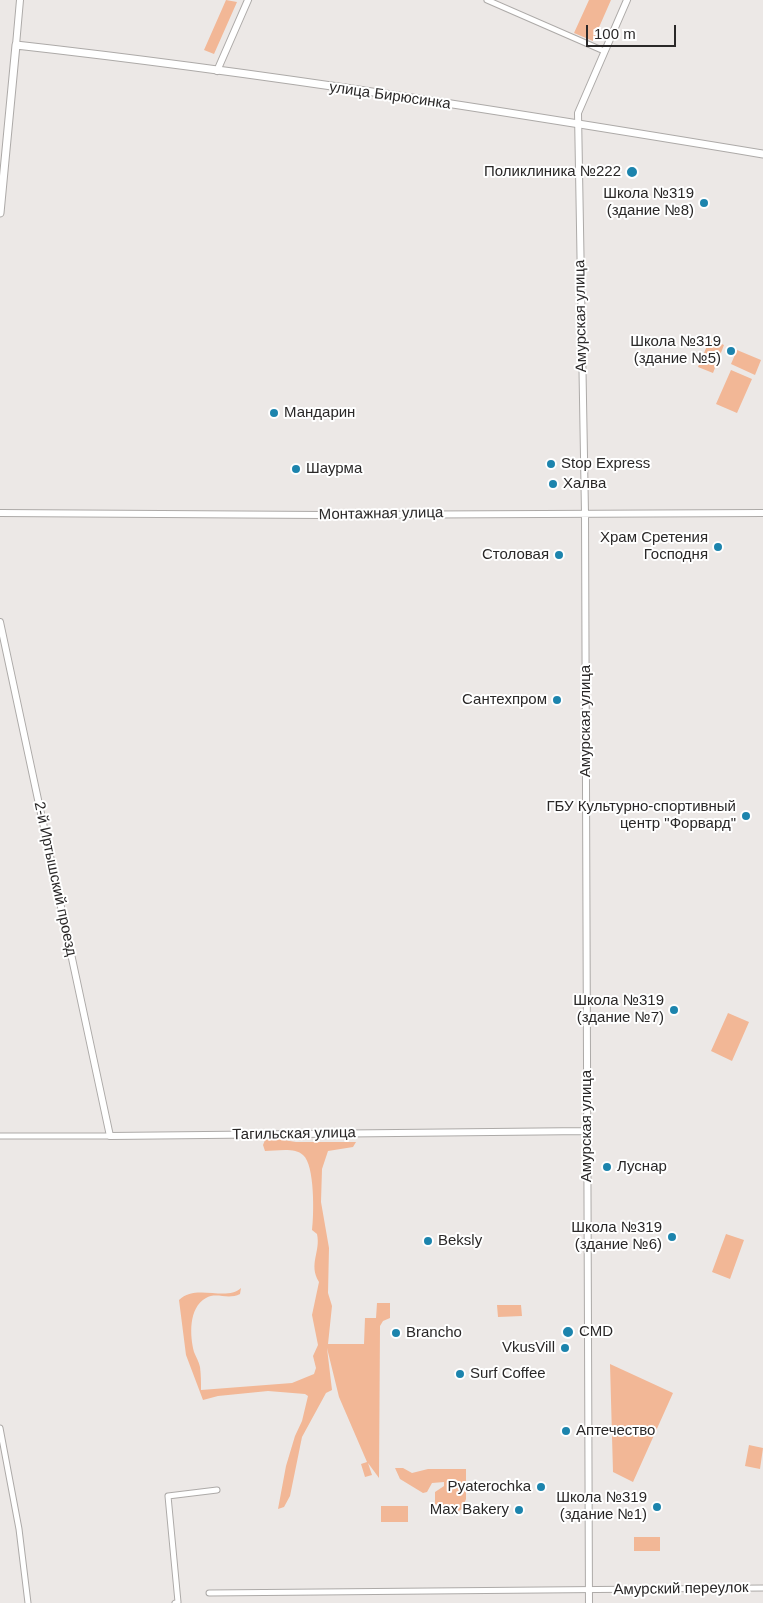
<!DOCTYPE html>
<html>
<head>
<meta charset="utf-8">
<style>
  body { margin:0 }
  #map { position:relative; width:763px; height:1603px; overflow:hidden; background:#ece8e6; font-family:Arial,sans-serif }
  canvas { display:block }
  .scale { position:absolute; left:586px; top:25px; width:90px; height:22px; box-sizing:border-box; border:2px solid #2a2828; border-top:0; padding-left:6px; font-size:15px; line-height:18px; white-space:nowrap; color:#2a2828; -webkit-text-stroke:4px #fff; paint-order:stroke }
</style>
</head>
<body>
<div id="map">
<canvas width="763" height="1603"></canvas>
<div class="scale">100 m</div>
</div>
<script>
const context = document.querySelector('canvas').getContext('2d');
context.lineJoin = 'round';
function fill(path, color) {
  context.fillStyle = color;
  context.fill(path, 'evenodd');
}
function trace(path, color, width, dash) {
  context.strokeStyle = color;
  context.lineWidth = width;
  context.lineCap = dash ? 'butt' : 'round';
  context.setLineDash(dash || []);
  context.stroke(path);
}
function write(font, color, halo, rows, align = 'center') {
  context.font = font + ' Arial,sans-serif';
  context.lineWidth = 4;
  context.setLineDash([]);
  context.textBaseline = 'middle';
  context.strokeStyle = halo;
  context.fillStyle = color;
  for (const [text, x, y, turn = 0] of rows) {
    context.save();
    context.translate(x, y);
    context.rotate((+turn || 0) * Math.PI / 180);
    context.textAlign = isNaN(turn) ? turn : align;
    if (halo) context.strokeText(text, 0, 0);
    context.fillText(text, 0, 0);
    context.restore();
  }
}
fill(new Path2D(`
  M226 0 237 2 214 54 204 50Z
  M589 0H611L593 41 574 33Z
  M710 339 724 345 713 373 698 367Z
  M737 350 761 360 755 375 731 364Z
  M731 370 752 379 737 413 716 404Z
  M728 1013 749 1022 732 1061 711 1051Z
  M271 1138 296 1142H356L353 1147 328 1151 322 1169 321 1202 329 1248 328 1293 332 1306 328 1344H364L365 1318H376L377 1303H390V1318L383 1321 380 1326 379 1478 368 1463 372 1475 365 1477 361 1464 367 1462 339 1397 327 1348 332 1390 326 1393 302 1437 290 1496 284 1507 278 1509 286 1466 295 1436 302 1421 308 1396 305 1394 268 1391 218 1396 203 1400 186 1355 179 1300C196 1283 226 1302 241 1288L240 1294C228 1300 216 1292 206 1298 188 1308 190 1336 194 1352 196 1357 199 1362 200 1367 201 1375 201 1382 201 1390L292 1383 314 1374 316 1368 313 1356 318 1345 312 1315 319 1282C308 1264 321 1252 317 1234L312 1230C314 1215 315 1165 303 1155 295 1147 276 1151 265 1151L263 1145 265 1140Z
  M726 1234 744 1240 730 1279 712 1272Z
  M497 1305H521L522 1316 498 1317Z
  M610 1364 673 1393 633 1482 613 1472Z
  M749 1445 763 1448 760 1469 745 1466Z
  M395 1468H403L412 1473 428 1469H466V1499L462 1509 456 1513 435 1504V1492L444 1486V1482L432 1483 427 1492 423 1493 400 1479Z
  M381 1506H408V1522H381Z
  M634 1537H660V1551H634Z`), '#f2b796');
const minor = new Path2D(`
  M487 0 604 51
  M0 1136H110
  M0 1428 19 1529 28 1603
  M209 1593 763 1588
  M175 1603 178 1602 168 1496 217 1490`);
const tertiary = new Path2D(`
  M16 45 20 0
  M217 71 248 0
  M0 513 322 515 763 513
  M0 622 110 1136 587 1131
  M589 1603 585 514 578 113 627 0`);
const secondary = new Path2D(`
  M0 213 16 45C266 73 515 113 763 154`);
trace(minor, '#adaaa8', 7);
trace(tertiary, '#adaaa8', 8);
trace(secondary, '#adaaa8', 9);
trace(minor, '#fff', 5);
trace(tertiary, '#fff', 6);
trace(secondary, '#fff', 7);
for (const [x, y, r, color] of [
  [632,172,6,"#1c84ad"],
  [704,203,5,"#1c84ad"],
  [731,351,5,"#1c84ad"],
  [274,413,5,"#1c84ad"],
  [551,464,5,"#1c84ad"],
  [296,469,5,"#1c84ad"],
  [553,484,5,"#1c84ad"],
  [718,547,5,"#1c84ad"],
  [559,555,5,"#1c84ad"],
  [557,700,5,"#1c84ad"],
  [746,816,5,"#1c84ad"],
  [674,1010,5,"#1c84ad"],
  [607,1167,5,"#1c84ad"],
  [672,1237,5,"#1c84ad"],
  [428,1241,5,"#1c84ad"],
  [568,1332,6,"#1c84ad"],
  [396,1333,5,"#1c84ad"],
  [565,1348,5,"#1c84ad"],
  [460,1374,5,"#1c84ad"],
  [566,1431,5,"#1c84ad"],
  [541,1487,5,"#1c84ad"],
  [657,1507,5,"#1c84ad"],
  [519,1510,5,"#1c84ad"]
]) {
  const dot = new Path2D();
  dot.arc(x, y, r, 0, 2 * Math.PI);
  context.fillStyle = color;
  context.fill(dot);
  trace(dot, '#fff', 2);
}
write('15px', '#2a2828', '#fff', [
  ["улица Бирюсинка",390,96,8],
  ["Амурская улица",581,316,-91],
  ["Монтажная улица",381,514,-1],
  ["Амурская улица",586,721,-90],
  ["2-й Иртышский проезд",55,879,78],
  ["Амурская улица",587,1126,-90],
  ["Тагильская улица",294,1134,-1],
  ["Амурский переулок",681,1589,-1]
]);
write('15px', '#2a2828', '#fff', [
  ["Поликлиника №222",621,172],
  ["Школа №319",694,194],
  ["(здание №8)",694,211],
  ["Школа №319",721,342],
  ["(здание №5)",721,359],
  ["Мандарин",284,413,"left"],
  ["Stop Express",561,464,"left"],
  ["Шаурма",306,469,"left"],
  ["Халва",563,484,"left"],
  ["Храм Сретения",708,538],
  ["Господня",708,555],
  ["Столовая",549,555],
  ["Сантехпром",547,700],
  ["ГБУ Культурно-спортивный",736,807],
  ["центр \"Форвард\"",736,824],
  ["Школа №319",664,1001],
  ["(здание №7)",664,1018],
  ["Луснар",617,1167,"left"],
  ["Школа №319",662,1228],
  ["(здание №6)",662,1245],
  ["Beksly",438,1241,"left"],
  ["CMD",579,1332,"left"],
  ["Brancho",406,1333,"left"],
  ["VkusVill",555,1348],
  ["Surf Coffee",470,1374,"left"],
  ["Аптечество",576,1431,"left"],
  ["Pyaterochka",531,1487],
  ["Школа №319",647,1498],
  ["(здание №1)",647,1515],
  ["Max Bakery",509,1510]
], 'right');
</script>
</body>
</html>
